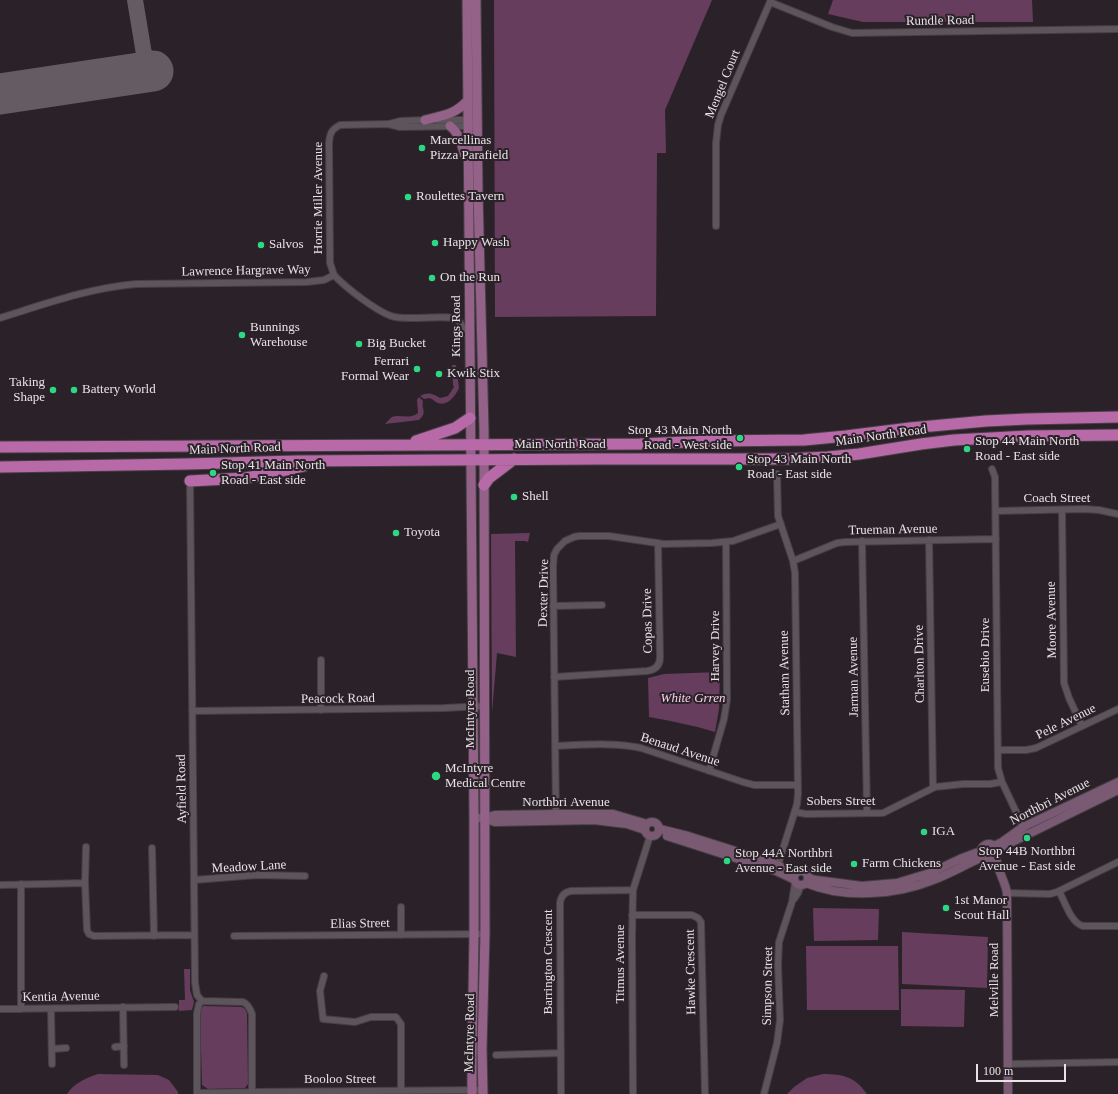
<!DOCTYPE html>
<html>
<head>
<meta charset="utf-8">
<style>
  body { margin:0 }
  #map { position:relative; width:1118px; height:1094px; overflow:hidden; background:#2b2229; font-family:"Times New Roman",serif }
  canvas { display:block }
  .scale { position:absolute; left:976px; top:1064px; width:90px; height:18px; box-sizing:border-box; border:2px solid #e8e2e6; border-top:0; padding-left:5px; font-size:12px; line-height:14px; white-space:nowrap; color:#e8e2e6; -webkit-text-stroke:3px #2b2229; paint-order:stroke }
</style>
</head>
<body>
<div id="map">
<canvas width="1118" height="1094"></canvas>
<div class="scale">100 m</div>
</div>
<script>
const context = document.querySelector('canvas').getContext('2d');
context.lineJoin = 'round';
function fill(path, color) {
  context.fillStyle = color;
  context.fill(path, 'evenodd');
}
function trace(path, color, width, dash) {
  context.strokeStyle = color;
  context.lineWidth = width;
  context.lineCap = dash ? 'butt' : 'round';
  context.setLineDash(dash || []);
  context.stroke(path);
}
function write(font, color, halo, rows, align = 'center') {
  context.font = font + ' "Times New Roman",serif';
  context.lineWidth = 4;
  context.setLineDash([]);
  context.textBaseline = 'middle';
  context.strokeStyle = halo;
  context.fillStyle = color;
  for (const [text, x, y, turn = 0] of rows) {
    context.save();
    context.translate(x, y);
    context.rotate((+turn || 0) * Math.PI / 180);
    context.textAlign = isNaN(turn) ? turn : align;
    if (halo) context.strokeText(text, 0, 0);
    context.fillText(text, 0, 0);
    context.restore();
  }
}
fill(new Path2D(`
  M494 0H712L665 110 666 153H657L656 316 495 317Z
  M833 0H1032L1033 22H863L828 14Z
  M452 365H456L459 388C456 395 447 407 438 403 435 402 433 399 429 398L424 399 420 396C428 392 432 393 440 398L448 396 454 387 453 385Z
  M419 397 423 401C421 410 428 412 419 420L385 424C387 422 390 418 392 417 399 414 410 420 418 413L417 400Z
  M530 533 528 542 525 541H515L516 657 497 653 492 713 491 534Z
  M720 672 719 709 715 732C693 725 671 721 649 717L648 678 664 674Z
  M813 908 879 909 878 940 814 941Z
  M902 932 988 937 987 988 902 984Z
  M806 946H898L899 1010H807Z
  M184 969H190V990L194 1002 192 1010 179 1011V1000H185Z
  M901 989 965 990 964 1027 901 1026Z
  M203 1006 242 1007 245 1009 247 1013 248 1084 245 1088 208 1089 202 1085 200 1011Z
  M98 1074 158 1075 169 1080 178 1092V1094H67C74 1083 86 1078 98 1074Z
  M823 1074C844 1074 855 1077 867 1094H787L794 1087 807 1078Z`), '#663d5d');
trace(new Path2D(`
  M135 0 147 72
  M127 75C138 70 143 63 144 52`), '#645c62', 16);
trace(new Path2D(`
  M0 94 153 71`), '#645c62', 41);
const street = new Path2D(`
  M771 0 770 2 832 27 852 33 1118 29
  M437 120H468L471 121
  M389 124 400 121 428 120
  M716 226V143L718 125 721 115 770 2
  M334 275 330 263 329 143C330 133 331 130 340 125L388 124 400 127 468 126 471 125
  M0 318C45 304 89 288 136 284L307 282 324 280 334 275C346 288 375 310 391 316 406 322 449 313 458 320 463 325 466 333 469 339
  M992 469 995 477 998 768 1002 782 1027 835
  M190 481 195 983 197 995 202 1001
  M1062 510 1064 683 1069 698 1082 726
  M996 511 1084 509 1099 510 1118 514
  M929 540 933 788
  M862 541 867 813
  M793 561 837 543 845 542 996 539
  M553 606 602 605
  M554 677 647 671C655 670 660 666 660 657L658 543
  M321 710V660
  M192 711 444 708 484 706
  M555 746C583 745 614 742 641 748L743 782 754 785H797
  M998 750H1026L1036 748 1118 709
  M709 771 724 719 727 700 726 542
  M795 812 806 814 883 813 935 787 963 784H990L1002 782
  M556 817 553 566 554 555 557 549 565 541 574 537 579 536H609L664 544 712 543 733 541 781 524
  M86 847 85 883 87 930 89 934 94 936 194 935
  M152 848 154 936
  M777 868 793 817 797 804 798 794 795 573 793 561 778 516 777 474
  M194 880 257 875 305 876
  M21 884V1009
  M0 885 85 883
  M1059 891C1065 902 1071 923 1083 926H1118
  M1007 893 1050 894 1057 892 1118 862
  M794 899 798 893 801 885
  M632 915H692L698 918 701 922 705 1094
  M401 935V907
  M234 936 485 934
  M324 976 320 991 323 1019 355 1022 371 1017H396L401 1024V1091
  M202 1001 243 1002C248 1004 250 1008 252 1014V1092
  M123 1007 124 1065
  M0 1009 175 1007
  M51 1009 52 1064
  M115 1047 124 1046
  M52 1049 66 1048
  M496 1055 561 1053
  M1008 1064 1118 1062
  M197 1093 252 1092 483 1090
  M197 1094V1013L199 1004 202 1001
  M561 1094 560 903C561 896 564 892 571 891L633 890
  M633 1094 632 938 633 890 650 836
  M764 1094 777 1043 780 1020 778 965 779 942 792 902 795 883`);
const secondary = new Path2D(`
  M474 818H484L495 822 594 820 627 824 645 830
  M484 818 495 815 556 814H613L647 824
  M645 829a7 7 0 1 1 14 0a7 7 0 1 1-14 0Z
  M660 829 688 836 770 862 790 871H797
  M667 836 776 871 793 879
  M981 852a8 8 0 1 1 16 0a8 8 0 1 1-16 0Z
  M994 846 1002 842 1023 827 1118 782
  M1002 847 1118 790
  M996 855C996 869 1005 880 1007 893L1008 1094
  M794 878a7 7 0 1 1 14 0a7 7 0 1 1-14 0Z
  M808 876 811 879 816 880 862 886 897 883 930 873 960 859 981 851
  M806 883C844 899 896 895 933 880 950 874 966 864 983 857`);
const primary = new Path2D(`
  M467 0 474 818V934L472 1057V1094
  M476 0 478 192 484 431 485 934 482 1049 483 1094
  M425 120C443 115 455 115 468 100
  M450 126C459 133 462 145 465 156`);
const highway = new Path2D(`
  M416 441 455 428 470 418
  M0 447 640 444 711 441 804 440 846 436 910 428 986 421 1027 419 1118 417
  M0 467 187 464 297 461 597 459H788L828 457 859 454 921 444 954 440 1028 436 1118 435
  M190 481 245 478 269 474 304 466
  M484 485 489 478 514 459`);
trace(street, '#463f44', 8);
trace(secondary, '#463f44', 10);
trace(primary, '#463f44', 11);
trace(highway, '#463f44', 13);
trace(street, '#5e545b', 6);
trace(secondary, '#795a72', 8);
trace(primary, '#946189', 9);
trace(highway, '#b869a7', 11);
for (const [x, y, r, color] of [
  [422,148,4,"#2dd884"],
  [408,197,4,"#2dd884"],
  [435,243,4,"#2dd884"],
  [261,245,4,"#2dd884"],
  [432,278,4,"#2dd884"],
  [242,335,4,"#2dd884"],
  [359,344,4,"#2dd884"],
  [417,369,4,"#2dd884"],
  [439,374,4,"#2dd884"],
  [53,390,4,"#2dd884"],
  [74,390,4,"#2dd884"],
  [740,438,4,"#2dd884"],
  [967,449,4,"#2dd884"],
  [739,467,4,"#2dd884"],
  [213,473,4,"#2dd884"],
  [514,497,4,"#2dd884"],
  [396,533,4,"#2dd884"],
  [436,776,5,"#2dd884"],
  [924,832,4,"#2dd884"],
  [1027,838,4,"#2dd884"],
  [727,861,4,"#2dd884"],
  [854,864,4,"#2dd884"],
  [946,908,4,"#2dd884"]
]) {
  const dot = new Path2D();
  dot.arc(x, y, r, 0, 2 * Math.PI);
  context.fillStyle = color;
  context.fill(dot);
  trace(dot, '#2b2229', 1.5);
}
write('13px', '#e8e2e6', '#2b2229', [
  ["Rundle Road",940,21,-1],
  ["Mengel Court",723,84,-68],
  ["Horrie Miller Avenue",319,198,-90],
  ["Lawrence Hargrave Way",246,271,-1],
  ["Kings Road",457,326,-90],
  ["Main North Road",881,436,-8],
  ["Main North Road",560,445],
  ["Main North Road",235,449,-2],
  ["Coach Street",1057,499],
  ["Trueman Avenue",893,530,-1],
  ["Dexter Drive",544,593,-89],
  ["Moore Avenue",1052,620,-91],
  ["Copas Drive",648,621,-91],
  ["Harvey Drive",716,646,-90],
  ["Eusebio Drive",986,655,-90],
  ["Charlton Drive",920,664,-91],
  ["Statham Avenue",785,673,-91],
  ["Jarman Avenue",854,677,-91],
  ["Peacock Road",338,699,-1],
  ["McIntyre Road",471,709,-90],
  ["Pele Avenue",1066,722,-26],
  ["Benaud Avenue",680,750,18],
  ["Ayfield Road",182,789,-91],
  ["Sobers Street",841,802],
  ["Northbri Avenue",1050,802,-27],
  ["Northbri Avenue",566,803],
  ["Meadow Lane",249,867,-3],
  ["Elias Street",360,924,-1],
  ["Barrington Crescent",549,962,-90],
  ["Titmus Avenue",621,964,-90],
  ["Hawke Crescent",691,972,-91],
  ["Melville Road",995,980,-90],
  ["Simpson Street",768,986,-89],
  ["Kentia Avenue",61,997,-1],
  ["McIntyre Road",470,1033,-89],
  ["Booloo Street",340,1080]
]);
write('13px', '#e8e2e6', '#2b2229', [
  ["Marcellinas",430,141],
  ["Pizza Parafield",430,156],
  ["Roulettes Tavern",416,197],
  ["Happy Wash",443,243],
  ["Salvos",269,245],
  ["On the Run",440,278],
  ["Bunnings",250,328],
  ["Warehouse",250,343],
  ["Big Bucket",367,344],
  ["Ferrari",409,362,"right"],
  ["Formal Wear",409,377,"right"],
  ["Kwik Stix",447,374],
  ["Taking",45,383,"right"],
  ["Shape",45,398,"right"],
  ["Battery World",82,390],
  ["Stop 43 Main North",732,431,"right"],
  ["Road - West side",732,446,"right"],
  ["Stop 44 Main North",975,442],
  ["Road - East side",975,457],
  ["Stop 43 Main North",747,460],
  ["Road - East side",747,475],
  ["Stop 41 Main North",221,466],
  ["Road - East side",221,481],
  ["Shell",522,497],
  ["Toyota",404,533],
  ["McIntyre",445,769],
  ["Medical Centre",445,784],
  ["IGA",932,832],
  ["Stop 44B Northbri",1027,852,"center"],
  ["Avenue - East side",1027,867,"center"],
  ["Stop 44A Northbri",735,854],
  ["Avenue - East side",735,869],
  ["Farm Chickens",862,864],
  ["1st Manor",954,901],
  ["Scout Hall",954,916]
], 'left');
write('italic 13px', '#fbd1f0', '#2b2229', [
  ["White Grren",693,699]
]);
</script>
</body>
</html>
